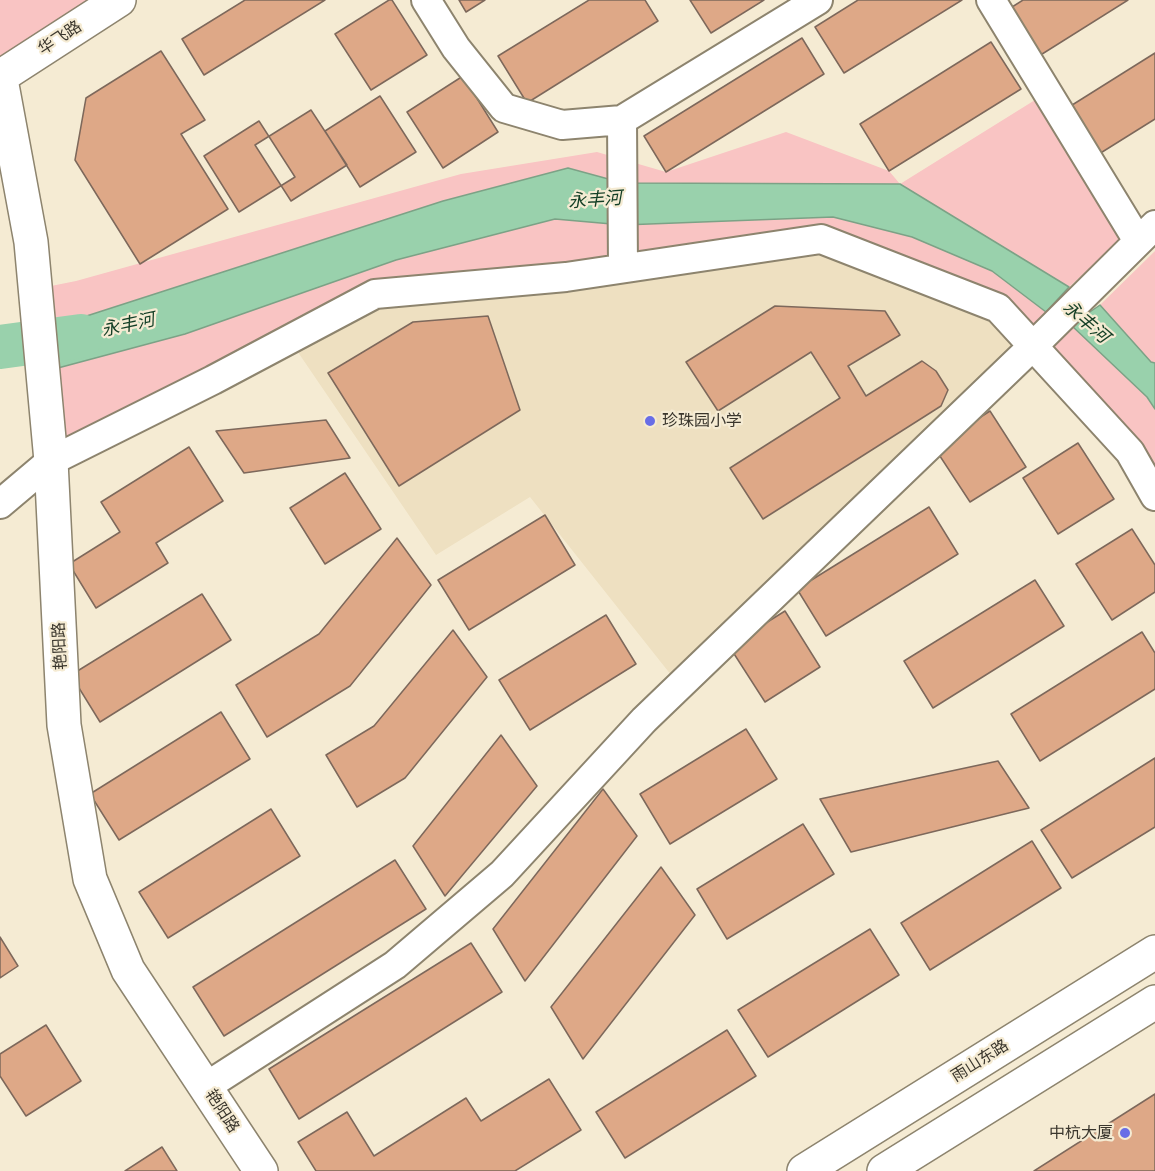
<!DOCTYPE html>
<html>
<head>
<meta charset="utf-8">
<style>
  body { margin:0 }
  canvas { display:block; background:#f5ebd3 }
</style>
</head>
<body>
<canvas width="1155" height="1171"></canvas>
<script>
const context = document.querySelector('canvas').getContext('2d');
context.lineJoin = 'round';
function fill(path, color) {
  context.fillStyle = color;
  context.fill(path, 'evenodd');
}
function trace(path, color, width, dash) {
  context.strokeStyle = color;
  context.lineWidth = width;
  context.lineCap = dash ? 'butt' : 'round';
  context.setLineDash(dash || []);
  context.stroke(path);
}
function write(font, color, halo, rows, align = 'center') {
  context.font = font + ' Mulish,"Noto Sans SC",sans-serif';
  context.lineWidth = 4.5;
  context.setLineDash([]);
  context.textBaseline = 'middle';
  context.strokeStyle = halo;
  context.fillStyle = color;
  for (const [text, x, y, turn = 0] of rows) {
    context.save();
    context.translate(x, y);
    context.rotate((+turn || 0) * Math.PI / 180);
    context.textAlign = isNaN(turn) ? turn : align;
    if (halo) context.strokeText(text, 0, 0);
    context.fillText(text, 0, 0);
    context.restore();
  }
}
fill(new Path2D(`
  M821 239 998 308 1033 346 679 685 530 497 436 555 289 339 375 294Z`), '#eee0c1');
fill(new Path2D(`
  M0 0H119L0 74Z
  M1035 100 1122 239 1069 287 900 184 443 201 40 331 36 289 76 281 461 174 597 152 666 172 786 132 889 171 900 184Z
  M833 217 912 237 992 271 1046 312 1071 325 1147 397 1155 409V496L998 308 819 239 375 294 51 461 43 372 185 334 396 260 555 219 623 225Z
  M1155 251V363H1151L1100 305Z`), '#f9c4c3');
const water = new Path2D(`
  M568 168 623 183 900 184 1069 287 1046 312 992 271 912 237 833 217 623 225 555 219 396 260 185 334 43 372 40 331 443 201Z
  M1100 305 1151 362 1155 363V409L1147 397 1071 325Z`);
fill(water, '#99d1ac');
trace(water, '#7ca286', 1.5);
trace(new Path2D(`
  M0 347 81 336`), '#99d1ac', 44);
const building = new Path2D(`
  M245 0H325L204 75 182 39Z
  M389 0H392L427 55 371 90 335 34Z
  M459 0H485L466 12Z
  M589 0H645L658 21 527 103 498 56Z
  M690 0H764L711 33Z
  M858 0H962L844 73 815 27Z
  M1023 0H1128L1031 61 1001 14Z
  M802 38 824 74 666 172 644 136Z
  M991 42 1021 89 889 171 860 124Z
  M161 51 205 120 181 134 228 209 140 264 75 160 86 98Z
  M1155 53V119L1091 159 1061 112Z
  M463 76 498 132 443 168 407 112Z
  M380 96 416 152 360 187 325 131Z
  M311 110 347 165 291 201 255 145Z
  M259 121 295 177 239 212 204 156Z
  M775 306 885 311 900 335 848 366 866 396 922 361 936 371 948 390 941 406 763 519 730 468 840 398 811 352 718 411 686 362Z
  M488 316 520 410 399 486 328 373 413 322Z
  M990 411 1026 467 970 502 934 447Z
  M326 420 350 458 244 473 216 431Z
  M1078 443 1114 499 1058 534 1023 478Z
  M189 447 223 501 156 543 168 563 96 608 69 564 120 532 101 502Z
  M345 473 381 529 325 564 290 508Z
  M929 507 958 554 826 636 797 589Z
  M545 515 575 565 469 630 438 580Z
  M1132 529 1155 565V592L1112 620 1076 564Z
  M397 538 431 585 350 686 267 737 236 685 319 634Z
  M1035 580 1064 626 933 708 904 661Z
  M202 594 231 640 100 722 71 675Z
  M785 611 820 667 765 702 729 646Z
  M606 615 636 664 530 730 499 680Z
  M453 630 487 677 405 778 357 807 326 755 374 726Z
  M1142 632 1155 653V689L1040 761 1011 714Z
  M221 712 250 759 119 840 90 794Z
  M746 729 777 779 670 844 640 794Z
  M501 735 537 786 445 896 413 846Z
  M1155 758V827L1072 878 1041 830Z
  M998 761 1029 808 851 852 820 799Z
  M603 789 637 836 525 981 493 929Z
  M271 809 300 856 168 938 139 892Z
  M803 824 834 874 727 939 697 889Z
  M1032 841 1061 888 930 970 901 923Z
  M395 860 426 909 224 1036 193 987Z
  M661 867 695 915 583 1059 551 1007Z
  M870 929 899 975 768 1057 738 1010Z
  M0 937 18 966 0 978Z
  M471 943 502 992 299 1119 269 1069Z
  M46 1025 81 1081 26 1116 0 1076V1054Z
  M727 1030 756 1076 625 1158 596 1112Z
  M549 1079 581 1130 515 1171H316L298 1142 347 1112 374 1156 466 1098 481 1121Z
  M1155 1094V1171H1034Z
  M162 1147 177 1171H125Z`);
fill(building, '#dea887');
trace(building, '#7d685b', 1.5);
const minor = new Path2D(`
  M426 0 456 48 504 108 562 125 622 120
  M991 0 1138 241
  M623 268 622 120 818 0
  M0 504 51 461 213 380 375 294 566 277 821 239 998 308 1130 452 1155 496
  M207 1086 395 965 502 874 644 720 1033 346 1155 225`);
const tertiary = new Path2D(`
  M0 74 31 242 51 461 64 725 90 879 128 970 261 1171
  M0 77 119 0`);
const primary = new Path2D(`
  M804 1171 1155 952
  M884 1171 1155 1002`);
trace(minor, '#8d846e', 32);
trace(tertiary, '#8d846e', 36);
trace(primary, '#8d846e', 36);
trace(minor, '#fff', 28);
trace(tertiary, '#fff', 33);
trace(primary, '#fff', 33);
for (const [x, y, r, color] of [
  [650,421,6,"#686de6"],
  [1125,1133,6,"#686de6"]
]) {
  const dot = new Path2D();
  dot.arc(x, y, r, 0, 2 * Math.PI);
  context.fillStyle = color;
  context.fill(dot);
  trace(dot, '#f5ebd3', 2);
}
write('16px', '#3a362d', '#f5ebd3', [
  ["华飞路",60,38,-33],
  ["艳阳路",60,646,-93],
  ["雨山东路",980,1061,-32],
  ["艳阳路",222,1111,57]
]);
write('16px', '#3a362d', '#f5ebd3', [
  ["珍珠园小学",662,421],
  ["中杭大厦",1113,1133,"right"]
], 'left');
write('italic 18px', '#143f26', '#f5ebd3', [
  ["永丰河",595,200,-4],
  ["永丰河",1086,322,41],
  ["永丰河",128,325,-12]
]);
</script>
</body>
</html>
